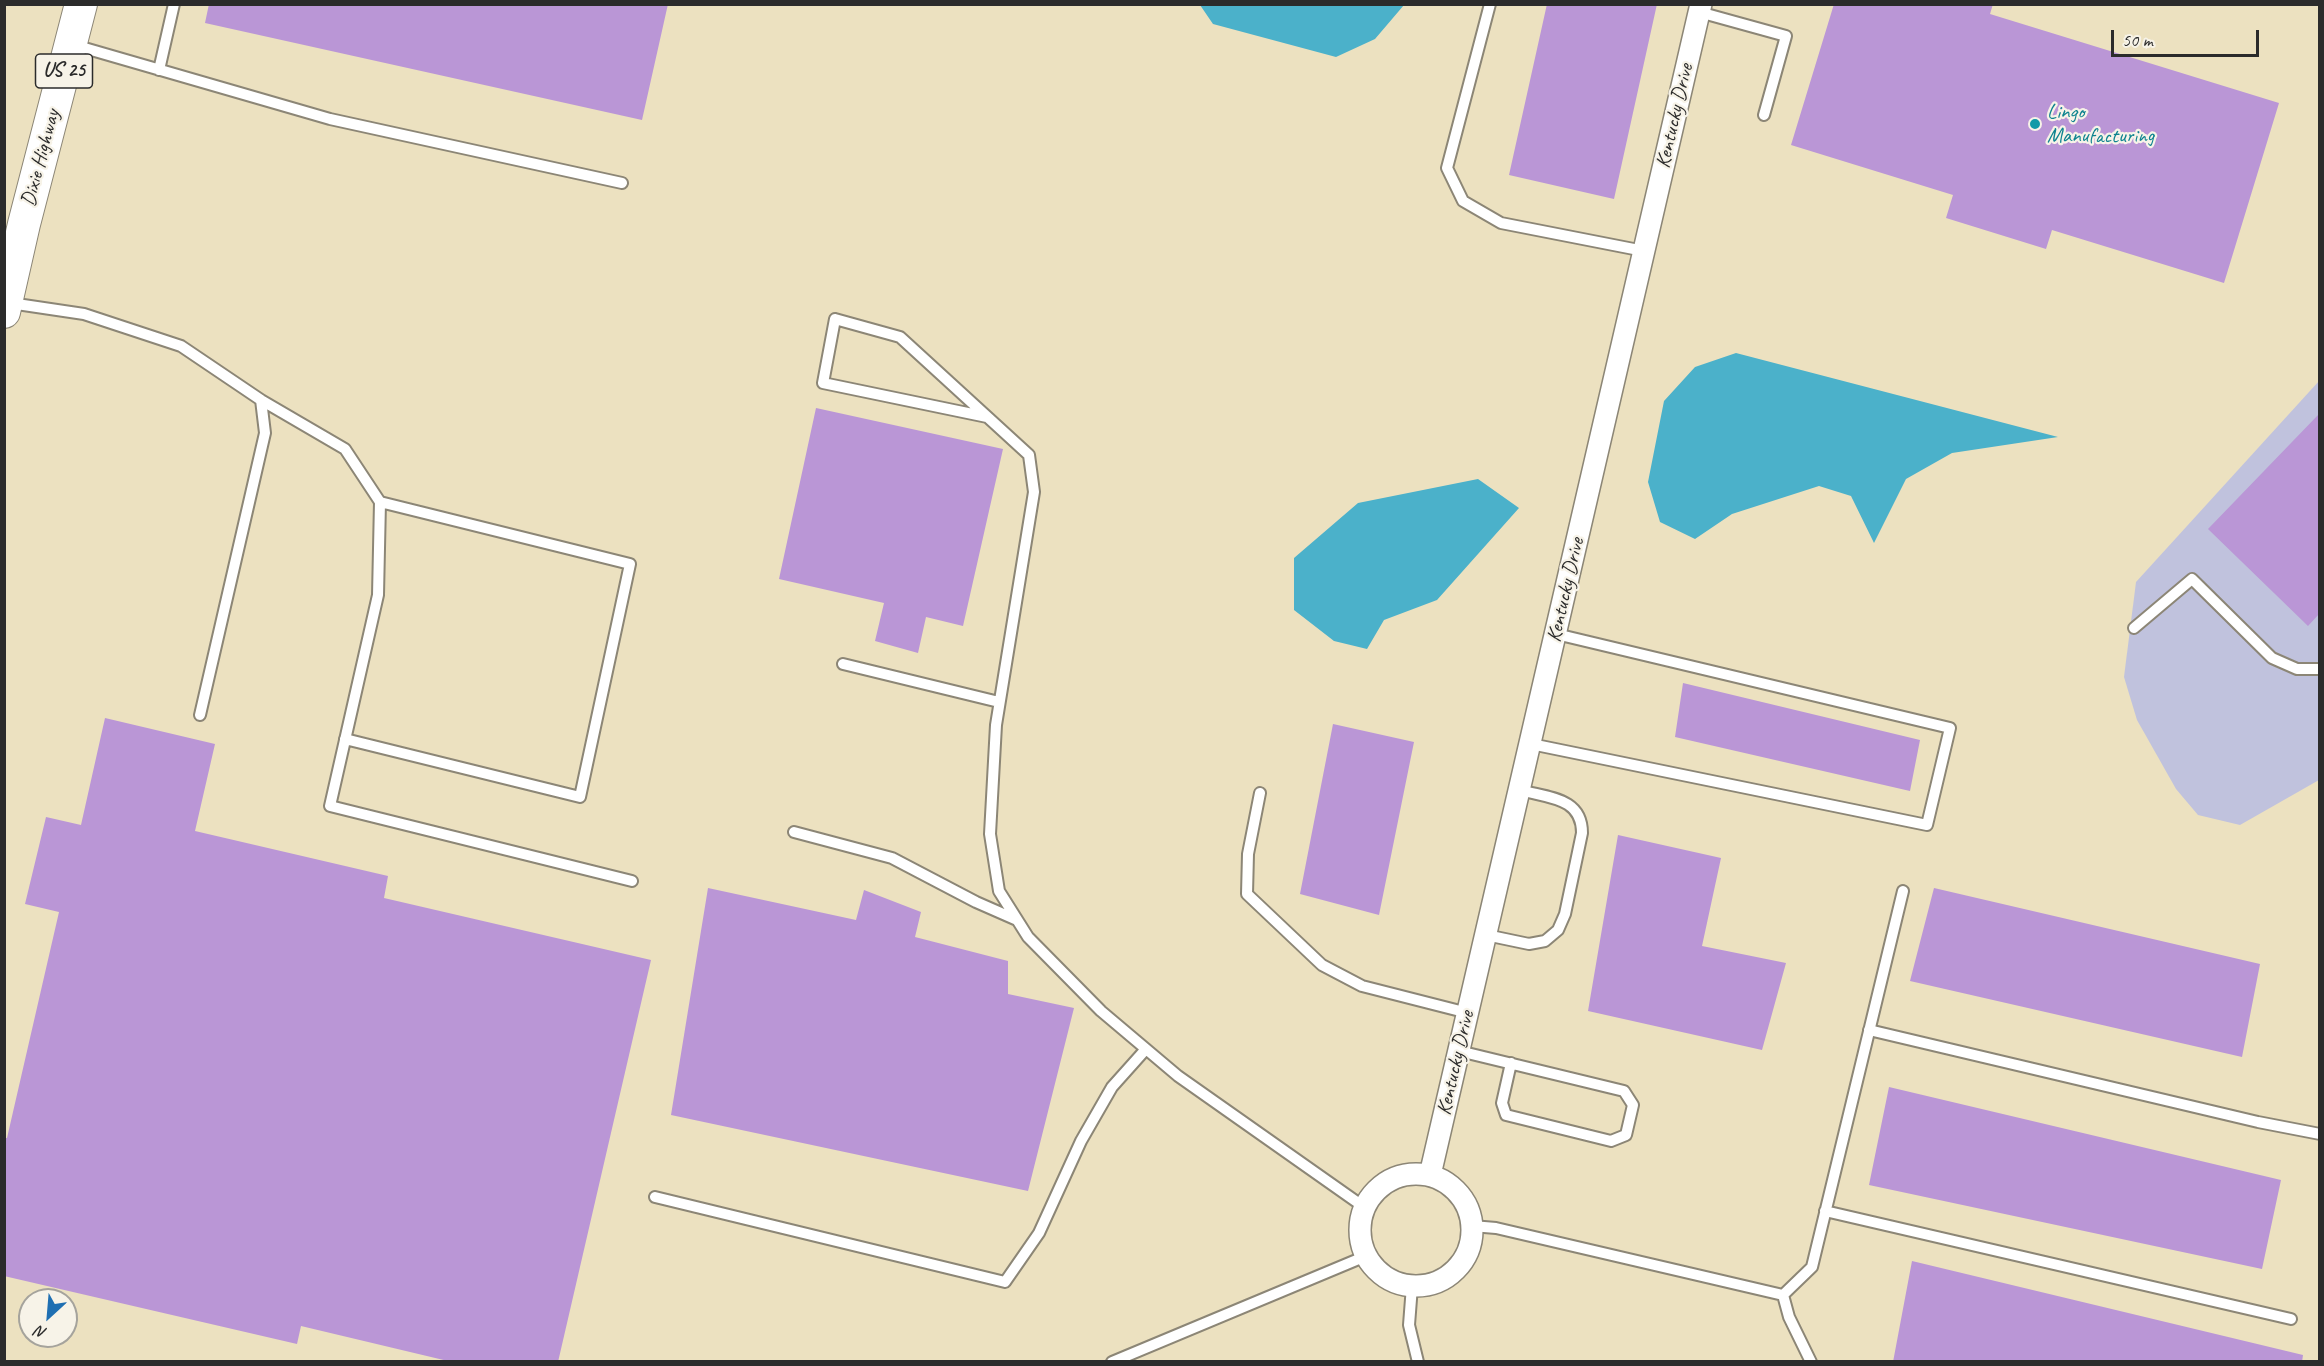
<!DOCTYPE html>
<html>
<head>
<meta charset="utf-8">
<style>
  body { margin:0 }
  #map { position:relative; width:2324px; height:1366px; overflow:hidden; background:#ece1c0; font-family:Caveat,sans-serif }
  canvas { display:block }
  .frame { position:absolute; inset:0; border:6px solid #2b2b2b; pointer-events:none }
  .north { position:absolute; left:18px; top:1288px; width:60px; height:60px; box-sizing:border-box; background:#f7f3e8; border:2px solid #a5a39c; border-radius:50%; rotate:206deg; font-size:16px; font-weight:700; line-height:24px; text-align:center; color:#2b2b2b }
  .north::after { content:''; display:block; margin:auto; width:21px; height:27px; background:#1f6fb2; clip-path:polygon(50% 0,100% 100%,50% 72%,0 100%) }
  .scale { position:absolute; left:2111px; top:30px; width:148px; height:27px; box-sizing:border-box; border:3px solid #2b2b2b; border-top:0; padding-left:8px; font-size:18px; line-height:21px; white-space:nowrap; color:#2b2b2b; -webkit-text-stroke:4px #f7f3e8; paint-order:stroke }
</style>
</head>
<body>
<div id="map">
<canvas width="2324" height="1366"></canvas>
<div class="frame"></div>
<div class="north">N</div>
<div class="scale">50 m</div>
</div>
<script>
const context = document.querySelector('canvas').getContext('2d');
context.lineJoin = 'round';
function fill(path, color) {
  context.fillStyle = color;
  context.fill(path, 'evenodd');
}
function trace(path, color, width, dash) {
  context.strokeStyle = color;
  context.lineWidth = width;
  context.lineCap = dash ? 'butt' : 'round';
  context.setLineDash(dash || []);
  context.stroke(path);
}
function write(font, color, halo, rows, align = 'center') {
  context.font = font + ' Caveat,sans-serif';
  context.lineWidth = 4.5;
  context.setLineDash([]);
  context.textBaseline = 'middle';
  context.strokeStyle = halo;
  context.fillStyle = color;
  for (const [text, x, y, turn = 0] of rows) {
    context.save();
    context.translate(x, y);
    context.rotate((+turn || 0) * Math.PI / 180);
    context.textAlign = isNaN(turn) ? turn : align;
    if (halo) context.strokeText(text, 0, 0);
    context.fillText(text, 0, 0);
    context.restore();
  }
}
fill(new Path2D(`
  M2319 381V780L2240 825 2198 815 2176 789 2137 720 2124 677 2136 582Z`), '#c0c2dd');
fill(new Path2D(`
  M1200 5H1404L1375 39 1336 57 1213 24Z
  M1736 353 2058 437 1952 453 1906 479 1874 543 1851 496 1819 486 1732 514 1695 539 1660 522 1648 482 1664 401 1695 367Z
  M1478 479 1519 508 1437 600 1384 620 1367 649 1334 641 1294 610V558L1358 503Z`), '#4bb1ca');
fill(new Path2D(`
  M209 4H668L642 120 205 23Z
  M1547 4H1657L1614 199 1509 175Z
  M1834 4H1993L1990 14 2279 103 2224 283 2052 230 2046 249 1946 218 1953 195 1791 145Z
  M816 408 1003 449 963 626 926 617 918 653 875 641 884 603 779 579Z
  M2319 414V614L2308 626 2208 529Z
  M1683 683 1920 740 1910 791 1675 737Z
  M105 718 215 744 195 831 388 876 384 898 651 960 558 1362H452L301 1326 297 1344 4 1276V1138H7L59 912 25 904 46 817 81 825Z
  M1333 724 1414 742 1379 915 1300 894Z
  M1618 835 1721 858 1702 946 1786 963 1762 1050 1588 1011Z
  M708 888 856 920 864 890 921 912 915 937 1008 961V994L1074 1008 1028 1191 671 1115Z
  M1934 888 2260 964 2242 1057 1910 981Z
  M1889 1087 2281 1180 2262 1269 1869 1185Z
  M1912 1261 2303 1355 2302 1362H1893Z`), '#ba96d6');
const service = new Path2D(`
  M1490 4 1447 168 1463 201 1501 223 1644 251
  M1699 12 1786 36 1764 115
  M74 45 330 119 622 183
  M159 70 174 4
  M10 303 84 314 181 346 261 400 265 433 200 715
  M261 400 345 449 380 502 378 595 330 806 632 881
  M987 417 823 383 835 319 900 337 1029 455 1034 492 996 725 990 834 999 891 1028 937 1101 1011 1178 1076 1364 1207
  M2134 628 2192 579 2272 658 2297 669H2320
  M843 664 999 702
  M345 739 580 797 630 564 380 502
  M1531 744 1927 825 1950 728 1556 634
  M1260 793 1248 854 1247 894 1322 965 1362 986 1468 1013
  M794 832 892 858 976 902 1017 920
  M1486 935 1529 944 1545 941 1558 930 1565 914 1582 833C1582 797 1548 798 1520 790
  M1869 1030 2258 1122 2320 1134
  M1459 1051 1624 1091 1633 1105 1626 1135 1611 1141 1506 1115 1502 1103 1511 1063
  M655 1197 1005 1282 1039 1233 1081 1141 1112 1087 1146 1049
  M1825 1211 2291 1319
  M1472 1226 1496 1228 1783 1295 1789 1317 1811 1362
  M1412 1286 1409 1325 1418 1362
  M1783 1295 1812 1267 1903 891
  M1112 1362 1366 1256`);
const minor = new Path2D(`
  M1360 1230a56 56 0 1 1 112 0a56 56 0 1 1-112 0Z
  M1430 1175 1701 4`);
const primary = new Path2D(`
  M4 312 24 224 81 4`);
trace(service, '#8c8676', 14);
trace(minor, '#8c8676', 24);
trace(primary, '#8c8676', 34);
trace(service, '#fff', 10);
trace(minor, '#fff', 21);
trace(primary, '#fff', 32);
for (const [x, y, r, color] of [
  [2035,124,6,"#0f9aa8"]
]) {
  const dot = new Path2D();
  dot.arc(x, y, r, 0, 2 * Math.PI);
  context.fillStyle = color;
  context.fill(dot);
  trace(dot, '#f7f3e8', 2);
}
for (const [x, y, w] of [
  [64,71,57]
]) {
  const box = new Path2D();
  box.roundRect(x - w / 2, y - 17, w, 34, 4.5);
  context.fillStyle = '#f7f3e8';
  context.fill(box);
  trace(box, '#2b2b2b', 1.5);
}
write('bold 20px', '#2b2b2b', null, [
  ["US 25",64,71]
]);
write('21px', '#0d838f', '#f7f3e8', [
  ["Lingo",2047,112],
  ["Manufacturing",2047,136]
], 'left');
write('21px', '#2b2b2b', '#f7f3e8', [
  ["Kentucky Drive",1675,116,-77],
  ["Dixie Highway",41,158,-75],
  ["Kentucky Drive",1566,590,-77],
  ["Kentucky Drive",1456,1063,-77]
]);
</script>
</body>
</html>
